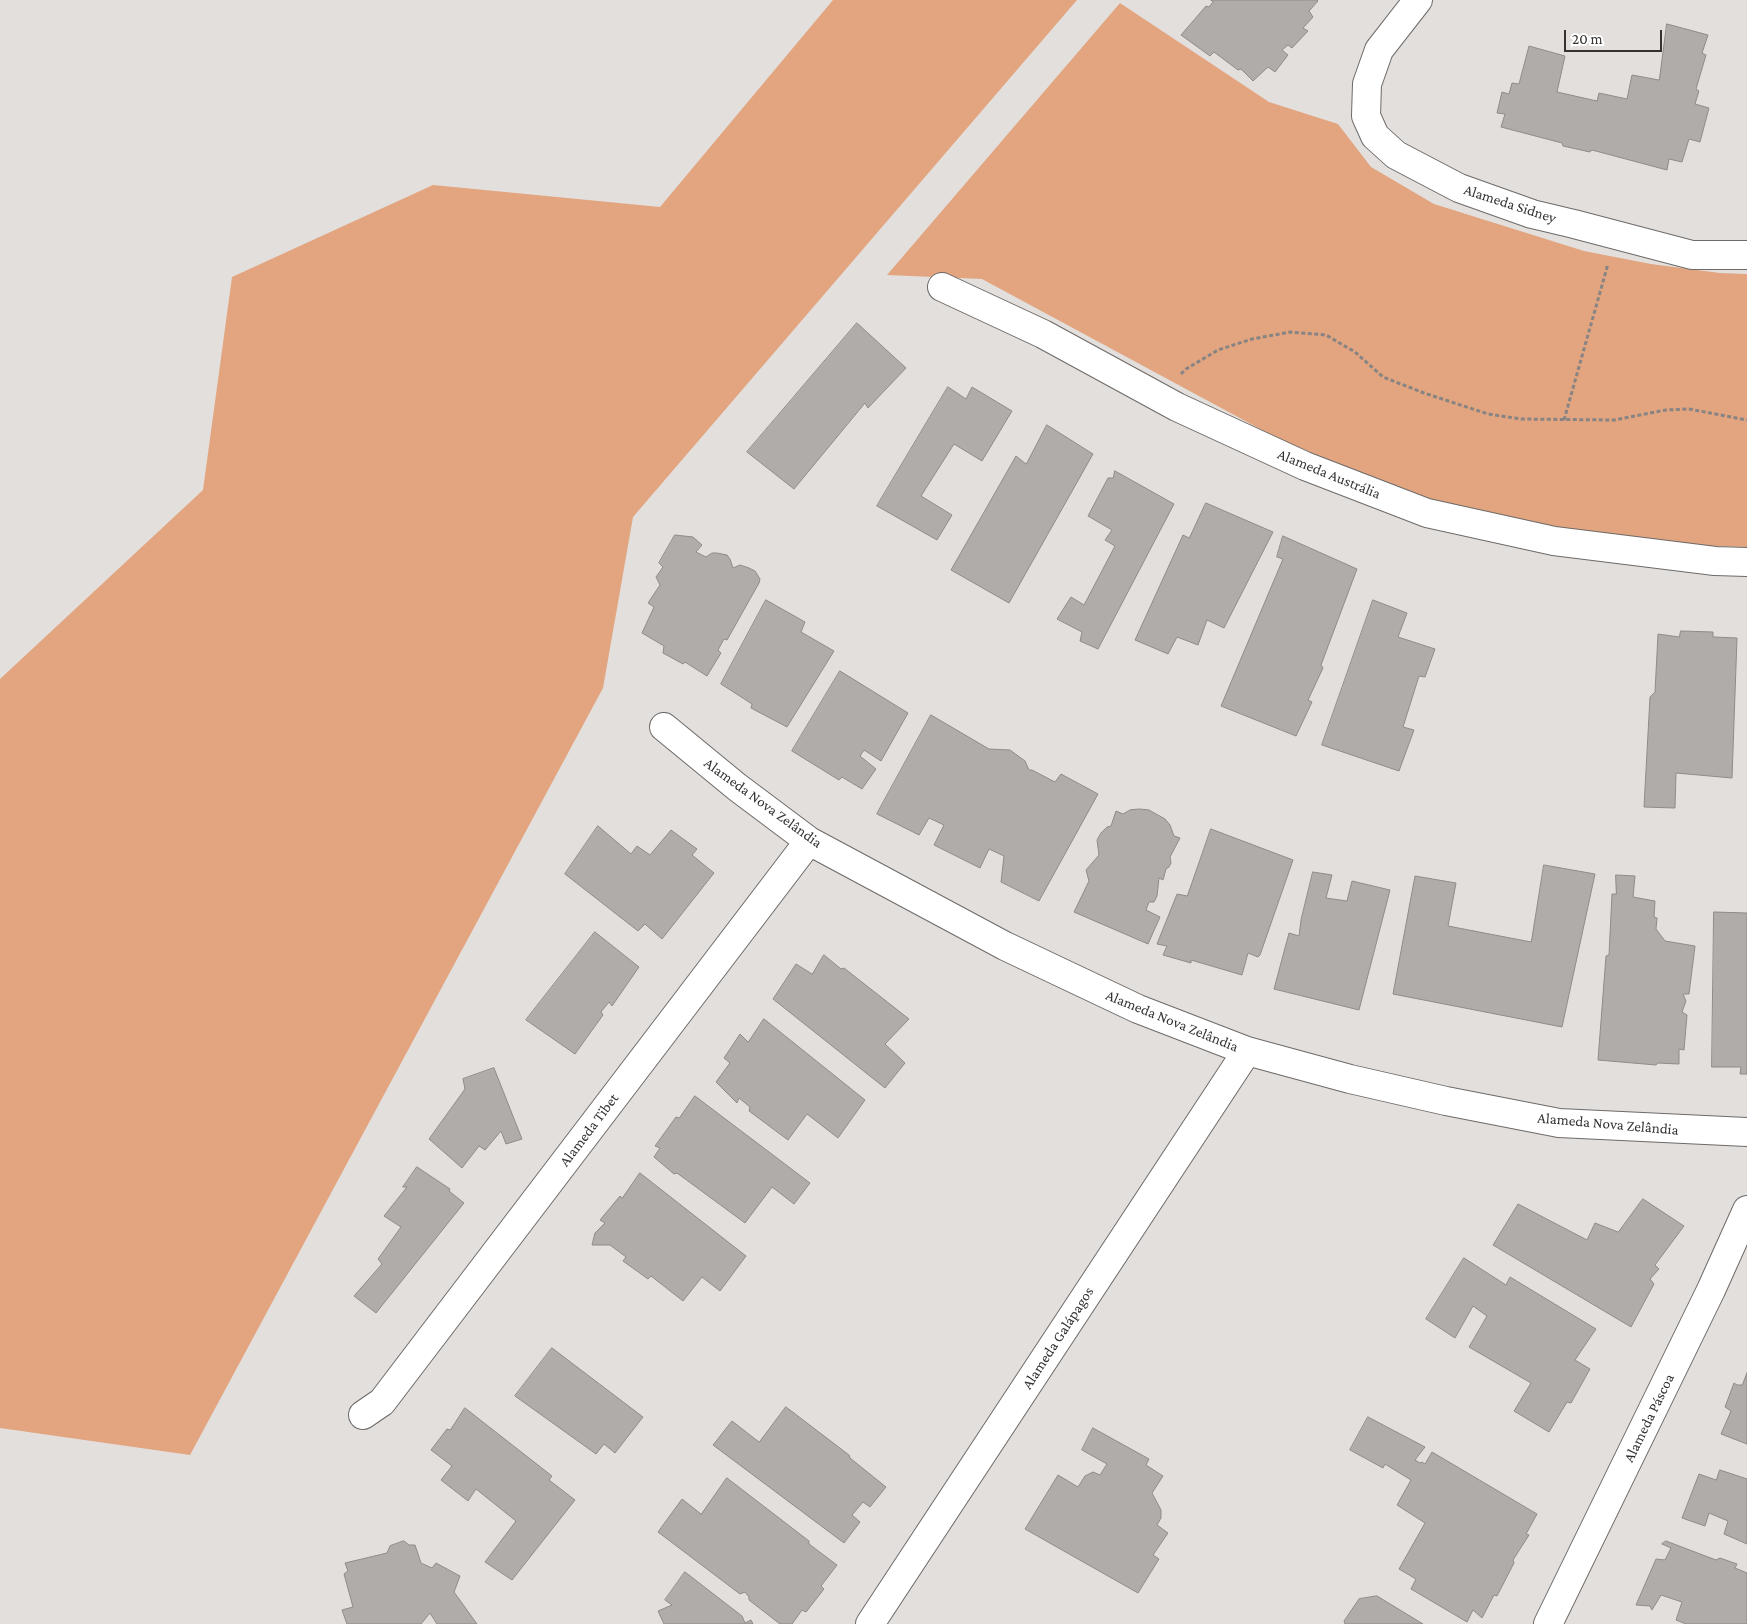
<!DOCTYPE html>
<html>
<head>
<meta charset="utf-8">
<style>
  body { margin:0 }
  #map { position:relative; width:1747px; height:1624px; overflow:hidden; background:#e3dfdd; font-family:"Crimson Pro",serif }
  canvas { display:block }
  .scale { position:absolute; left:1564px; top:30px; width:98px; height:22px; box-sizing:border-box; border:2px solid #343332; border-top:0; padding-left:6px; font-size:15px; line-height:18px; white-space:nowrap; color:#343332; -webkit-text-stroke:4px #fff; paint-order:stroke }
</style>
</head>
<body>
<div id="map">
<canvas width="1747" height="1624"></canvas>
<div class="scale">20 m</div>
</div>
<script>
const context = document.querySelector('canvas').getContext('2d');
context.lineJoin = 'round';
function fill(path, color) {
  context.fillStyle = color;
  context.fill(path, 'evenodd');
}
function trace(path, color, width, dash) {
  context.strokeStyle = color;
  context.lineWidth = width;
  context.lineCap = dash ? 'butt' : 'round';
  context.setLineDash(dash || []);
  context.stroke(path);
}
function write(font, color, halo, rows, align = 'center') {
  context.font = font + ' "Crimson Pro",serif';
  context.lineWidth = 4;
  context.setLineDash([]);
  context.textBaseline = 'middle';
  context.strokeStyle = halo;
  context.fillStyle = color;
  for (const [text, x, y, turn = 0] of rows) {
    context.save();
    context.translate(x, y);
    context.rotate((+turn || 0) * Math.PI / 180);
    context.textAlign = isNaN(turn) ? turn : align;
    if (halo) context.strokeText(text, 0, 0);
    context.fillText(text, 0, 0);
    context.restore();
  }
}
fill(new Path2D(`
  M833 0H1077L633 517 603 688 190 1455 0 1428V679L203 490 232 277 433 185 660 207Z
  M1120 3 1269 102 1338 124 1371 167 1434 204 1584 251 1651 264 1720 273 1747 274V547L1675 545 1577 534 1469 511 1395 488 1275 437 982 279 887 275Z`), '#e2a57f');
const building = new Path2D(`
  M1211 0H1317L1318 1 1309 11 1313 17 1303 28 1308 31 1292 48 1288 45 1282 50 1288 55 1275 72 1268 67 1253 81 1241 69 1238 70 1214 52 1210 56 1181 35 1206 6 1209 7 1213 2Z
  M1667 24 1708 35 1702 53 1706 55 1696 89 1699 91 1695 104 1709 108 1700 142 1689 139 1682 162 1669 159 1667 170 1592 150 1590 152 1563 146 1562 143 1501 127 1505 114 1497 113 1502 92 1509 94 1512 83 1519 84 1529 46 1565 56 1557 92 1597 101 1599 93 1627 99 1632 75 1659 80Z
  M857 323 906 368 868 408 865 403 794 489 747 452Z
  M948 387 966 399 972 387 1012 411 982 461 954 444 921 496 952 515 937 540 877 506Z
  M1047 425 1093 454 1009 603 951 570 1016 456 1026 464Z
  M1115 471 1174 504 1098 649 1080 641 1082 632 1057 619 1071 597 1084 605 1115 546 1105 540 1112 530 1088 516 1108 478H1113Z
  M1206 503 1273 532 1224 628 1207 620 1198 645 1177 637 1168 654 1135 640 1183 535 1189 538Z
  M675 535 693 537 702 545 696 552 706 557 712 553H717L727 555 730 559 733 568 740 565 749 568 755 571 760 579 759 583 727 640 724 639 718 650 721 653 707 676 685 662 683 664 663 653 664 646 642 633 654 607 648 603 660 585 656 577 663 567 659 563Z
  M1283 536 1357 569 1321 665 1323 668 1308 700 1312 702 1296 736 1221 706 1283 559 1277 557Z
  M766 600 805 622 801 632 834 651 787 727 751 708 752 704 721 684Z
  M1373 600 1407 613 1398 637 1435 649 1425 677 1419 676 1403 727 1414 730 1399 771 1322 745Z
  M1681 631 1713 632V637L1737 638 1732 778 1676 773 1675 808 1644 807 1650 697 1655 692 1658 634 1679 637Z
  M840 671 908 713 881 761 864 750 860 756 876 769 862 789 842 777 839 780 792 751Z
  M931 715 989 749 1010 750 1025 761 1029 770H1032L1055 782 1061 774 1098 794 1039 901 1001 882 1004 856 989 849 980 868 934 845 944 825 929 818 919 835 877 814Z
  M1140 809 1149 810 1165 819 1170 825 1174 836 1180 838 1170 857 1171 863 1169 867 1166 869 1163 880 1159 878 1157 896 1154 902H1149L1146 910 1160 917 1148 944 1074 912 1089 881 1086 870 1099 855 1097 840 1101 833 1107 827 1111 826 1116 811 1123 814 1130 810Z
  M598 826 631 854 637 846 650 855 671 830 697 849 692 855 714 873 662 939 645 924 638 931 565 874Z
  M1211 829 1293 860 1260 955 1258 957 1248 953 1242 975 1191 960V963L1163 955 1167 946 1157 944 1177 894 1187 896Z
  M1544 865 1595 874 1562 1027 1393 994 1415 876 1456 883 1448 926 1531 942Z
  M1313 872 1332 875 1326 898 1347 901 1352 881 1390 890 1359 1010 1274 989 1289 933 1299 936 1301 920Z
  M1616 875 1635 876 1633 897 1655 901 1654 917 1657 918 1656 929 1665 941 1695 946 1689 994H1683L1686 1001 1682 1012 1687 1015 1684 1050 1679 1049V1064L1658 1063 1656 1065 1598 1060 1606 956 1609 955 1612 894H1616Z
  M1714 912 1747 913V1074H1740L1741 1067H1712Z
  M595 932 639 967 612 1006 609 1002 601 1012 603 1015 575 1054 526 1020Z
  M824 955 841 969 844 968 909 1019 885 1044 905 1063 885 1088 773 999 796 964 812 974Z
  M764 1019 865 1100 838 1138 807 1114 788 1140 749 1111 750 1107 739 1098 737 1103 716 1082 730 1063 724 1058 740 1034 748 1042Z
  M494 1068 522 1139 506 1144 501 1131 485 1150 479 1146 462 1168 429 1139 465 1089 463 1079Z
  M695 1096 810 1183 794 1204 772 1187 745 1223 677 1173 674 1174 654 1157 660 1148 655 1146 676 1117 679 1118Z
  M417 1167 450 1189 449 1191 464 1203 376 1313 354 1296 382 1264 378 1259 401 1227 384 1216 407 1187H403Z
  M640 1173 746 1256 720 1291 702 1277 683 1301 651 1276 648 1279 623 1261 626 1257 610 1245H592L595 1233 605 1223 600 1220 620 1196 622 1198Z
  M1643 1199 1684 1226 1655 1265 1659 1269 1650 1279 1654 1284 1631 1327 1493 1245 1518 1204 1587 1240 1595 1223 1618 1232Z
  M1464 1258 1506 1285 1510 1277 1596 1329 1575 1360 1590 1369 1571 1403 1567 1402 1549 1432 1514 1411 1531 1383 1469 1347 1487 1316 1473 1306 1455 1338 1426 1319Z
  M552 1348 643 1417 615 1453 604 1444 596 1454 515 1396Z
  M1747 1373V1444L1721 1434 1731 1411 1725 1407 1734 1383 1737 1385H1742Z
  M786 1407 849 1455 850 1458 886 1487 870 1507 863 1502 852 1515 860 1522 844 1543 713 1445 732 1421 759 1442Z
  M465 1408 552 1476 549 1480 575 1500 512 1580 485 1562 516 1521 476 1489 468 1501 441 1480 452 1466 431 1450 447 1429 450 1430Z
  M1368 1417 1425 1447 1415 1460 1420 1463 1422 1462 1425 1464 1432 1452 1537 1514 1526 1534 1529 1535 1513 1560 1514 1563 1497 1596 1494 1595 1482 1618 1473 1610 1467 1622 1411 1589 1416 1579 1399 1569 1425 1523 1397 1505 1411 1480 1385 1464 1383 1468 1350 1450Z
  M1093 1428 1149 1459 1146 1465 1163 1476 1152 1493 1161 1510V1518L1157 1525 1168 1533 1153 1555 1159 1559 1138 1593 1025 1529 1058 1475 1078 1487 1085 1476 1093 1472 1100 1475 1107 1464 1082 1450Z
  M1720 1470 1747 1479V1544L1724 1534 1728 1521 1709 1513 1705 1526 1682 1518 1699 1474 1716 1480Z
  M727 1478 809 1541V1544L837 1565 821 1586 824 1589 806 1612 802 1610 792 1624H780L749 1600V1597L745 1592 740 1594 658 1532 682 1499 701 1514Z
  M404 1541 409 1545H415L421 1563 432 1568 436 1563 460 1576 454 1592 477 1624H437L430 1613 421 1624H347L342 1610 353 1607 344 1574 348 1571 345 1563 387 1553 390 1546Z
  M1666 1541 1716 1560 1720 1558 1737 1564 1735 1568 1747 1573V1624H1686L1676 1620 1682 1602 1661 1595 1652 1610 1650 1606 1636 1605 1656 1559 1665 1560 1671 1548 1662 1544Z
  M685 1572 742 1616 745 1623 751 1620 753 1624H664L658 1611 672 1605 665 1600Z
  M1377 1596 1423 1624H1345L1344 1621 1359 1599Z`);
fill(building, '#b0acaa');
trace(building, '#8e8b89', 1);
const minor = new Path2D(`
  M1418 0 1379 50 1367 84 1366 116 1375 136 1396 155 1459 188 1532 214 1574 224 1692 255H1747
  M942 287 1043 334 1177 407 1305 466 1427 513 1554 541 1715 561 1747 562
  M664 727 737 787 809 841 1005 946 1138 1009 1247 1051 1350 1079 1446 1101 1559 1123 1747 1132
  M363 1415 382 1402 809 841
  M870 1624 1247 1051
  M1548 1624 1711 1290 1747 1210`);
trace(minor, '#6d6a68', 30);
trace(new Path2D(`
  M1181 374 1186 369 1218 350 1252 339 1290 332 1326 335 1355 352 1383 377 1424 393 1488 414 1521 419 1614 420 1666 410 1689 409 1747 420
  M1564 420 1608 264`), '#878483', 3, [4, 2.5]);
trace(minor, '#fff', 28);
write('15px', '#343332', '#fff', [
  ["Alameda Sidney",1510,204,18],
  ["Alameda Austrália",1329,474,22],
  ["Alameda Nova Zelândia",763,803,36],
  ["Alameda Nova Zelândia",1172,1021,22],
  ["Alameda Nova Zelândia",1608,1124,5],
  ["Alameda Tibet",589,1130,-53],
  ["Alameda Galápagos",1058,1338,-57],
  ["Alameda Páscoa",1649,1418,-64]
]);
</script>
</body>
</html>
